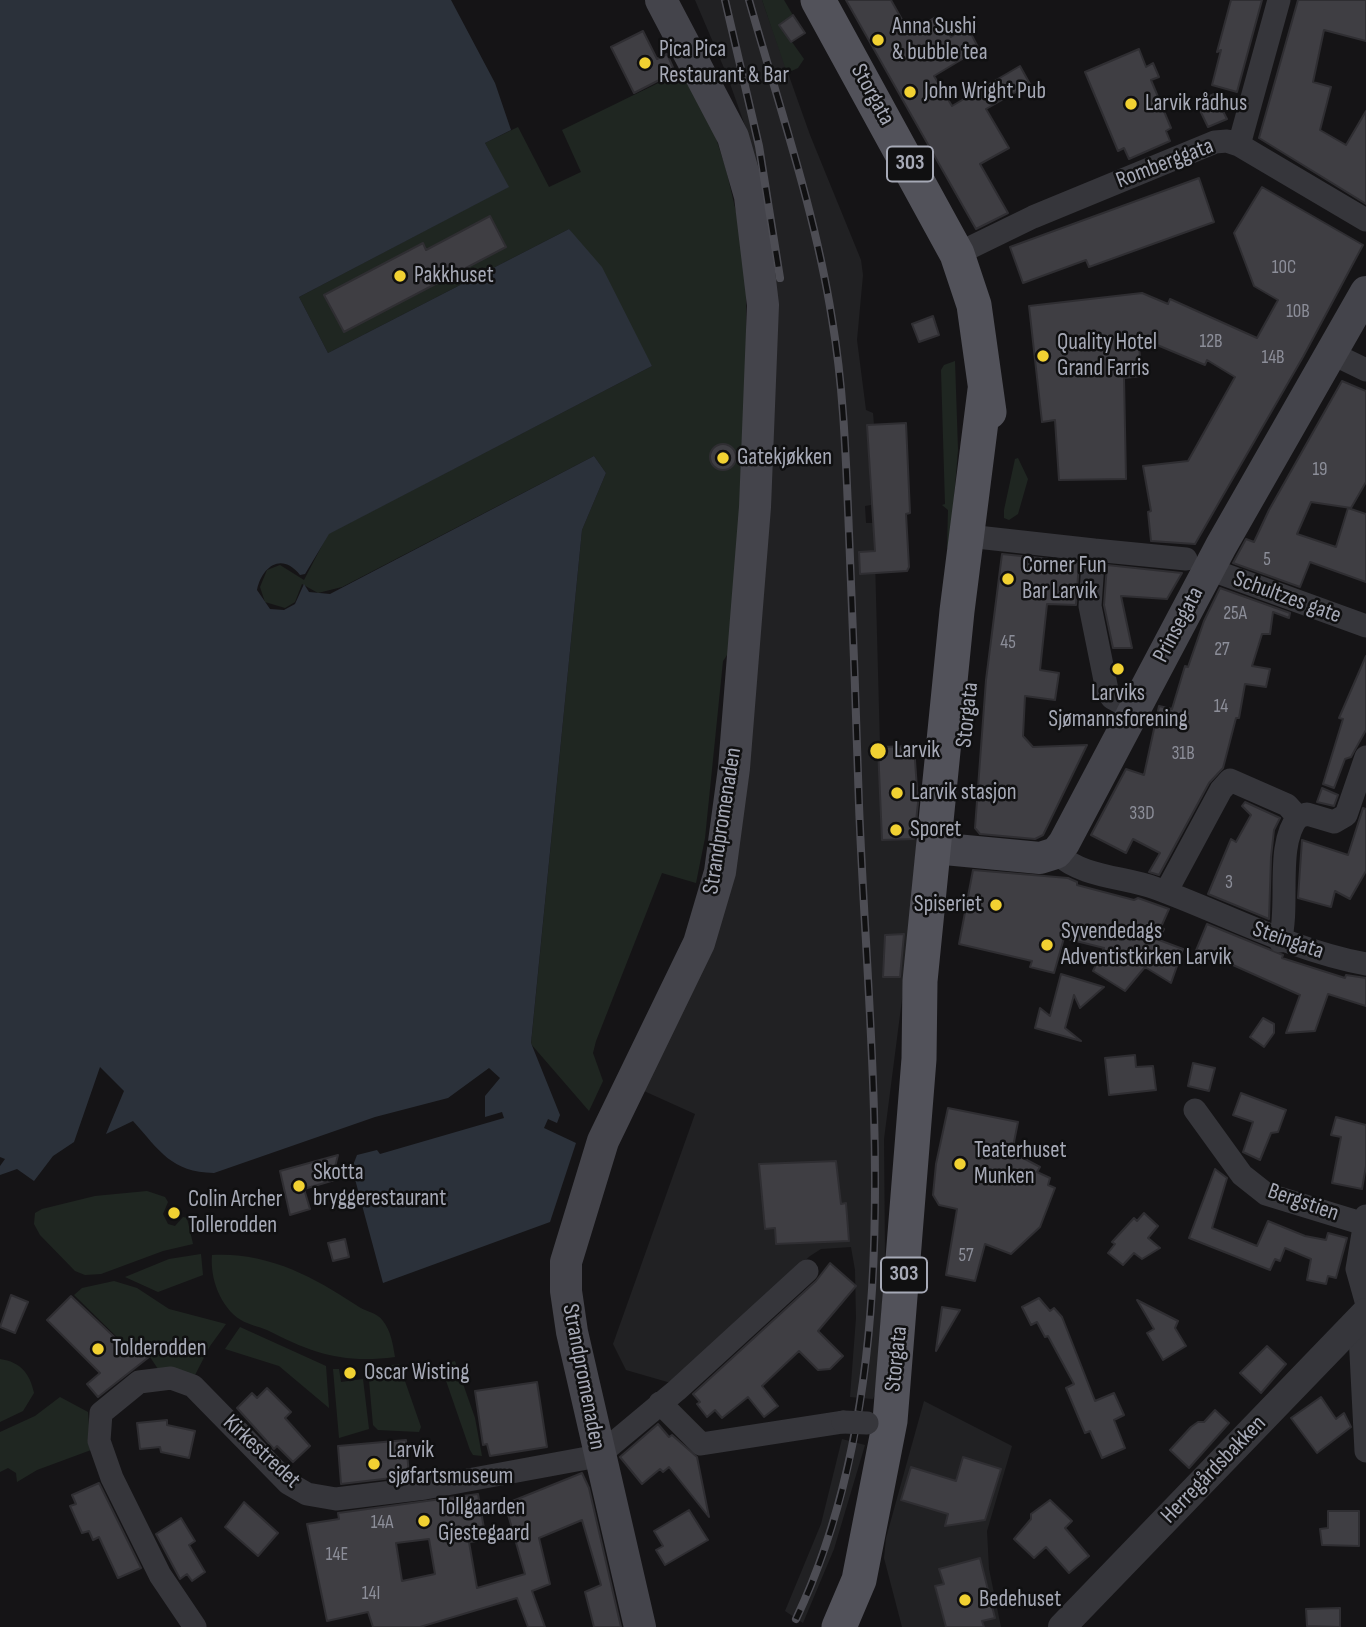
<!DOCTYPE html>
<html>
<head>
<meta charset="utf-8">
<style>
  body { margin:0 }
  canvas { display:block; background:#151416 }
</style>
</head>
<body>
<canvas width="1366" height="1627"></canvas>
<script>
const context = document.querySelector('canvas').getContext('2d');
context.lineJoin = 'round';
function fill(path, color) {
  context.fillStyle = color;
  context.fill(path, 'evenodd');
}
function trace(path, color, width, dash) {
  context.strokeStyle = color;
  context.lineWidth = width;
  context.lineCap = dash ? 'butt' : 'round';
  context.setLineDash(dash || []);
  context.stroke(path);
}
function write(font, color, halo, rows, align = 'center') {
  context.font = font + ' "Sofia Sans Condensed",sans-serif';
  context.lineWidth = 5;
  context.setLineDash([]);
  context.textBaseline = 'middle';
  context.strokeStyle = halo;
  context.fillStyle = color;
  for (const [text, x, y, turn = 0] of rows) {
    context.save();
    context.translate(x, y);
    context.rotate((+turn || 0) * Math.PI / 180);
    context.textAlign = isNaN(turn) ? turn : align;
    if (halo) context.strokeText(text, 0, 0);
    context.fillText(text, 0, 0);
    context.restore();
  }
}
fill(new Path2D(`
  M695 0H762L810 135 861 260 863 275 857 340 866 410 873 413 874 425 867 426 871 505 865 506 866 523H874L880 747 916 766 918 819 916 820V850L905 976 884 1139 885 1261 876 1392 873 1399 850 1397 856 1318 855 1270 851 1247 821 1249 810 1256 671 1383 626 1370 613 1344 695 1114 644 1091 733 879 746 764 749 137 727 75Z
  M924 1401 1012 1446 987 1531 989 1569 1001 1627H902L884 1558 886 1538Z
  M842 1439 865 1445 834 1549 803 1623 785 1611 821 1524Z`), '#212123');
fill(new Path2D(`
  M762 0H784L794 17 780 25 804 59 798 68 787 73Z
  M683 71 710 120 726 169 746 255V451L732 648 723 661 705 838 696 883 662 873 596 1041 593 1053 603 1081 589 1111 531 1044 582 530 606 473 594 456 342 587 318 593 302 584 295 602 285 608 265 602 260 587 267 570 280 565 304 580 328 534 652 366 569 229 328 353 299 297 508 187 485 143 518 127 549 187 581 172 562 130Z
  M955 361 958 450 950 547 947 548 948 510 942 505 945 504 941 370 944 365Z
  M1018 458 1028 479 1018 514 1009 520 1004 518V510L1015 459Z
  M147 1191 165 1197 168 1202 163 1214 168 1224 175 1226 183 1217 187 1218 193 1244 163 1251 101 1274 85 1275 75 1271 40 1235 34 1224 35 1213 42 1209 95 1196Z
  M201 1254 203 1275 158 1292 125 1277 169 1259Z
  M212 1255C267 1252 312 1276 356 1305 365 1312 377 1312 383 1321 391 1331 393 1345 395 1357 343 1364 312 1353 267 1330 258 1326 249 1325 241 1320 220 1307 210 1278 212 1255Z
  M114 1281 137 1288 169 1309 226 1324 210 1346 195 1375 158 1369 140 1342 123 1343 74 1295 82 1288Z
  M240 1327 326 1366 329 1408 279 1366 225 1349Z
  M0 1359C21 1362 30 1374 34 1393L23 1411 0 1422Z
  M455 1361 475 1418 482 1456 473 1455 470 1450 443 1372 441 1365Z
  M399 1364 421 1427 419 1432 378 1430 373 1425 368 1369Z
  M333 1369H339L341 1382 363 1379 369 1429 339 1438Z
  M60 1397 88 1412 91 1450 37 1470 17 1482 16 1473 8 1468 0 1472V1432L35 1416Z`), '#1f2621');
fill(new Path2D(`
  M0 0H451L495 83 511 130 485 143 509 187 299 297 328 353 569 229 602 267 652 366 329 534 305 574 300 575C282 552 262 566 257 590L270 609 284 610 295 604 304 584 309 592 330 594 594 456 606 473 582 530 531 1043 560 1115 557 1123 548 1119 544 1128 576 1143 550 1222 383 1283 352 1168 357 1155 377 1150 380 1154 504 1118 502 1112 485 1117V1096L500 1078 489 1068 448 1098 375 1117 214 1173C171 1172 160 1151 133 1121L106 1134 124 1091 100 1067 74 1142 53 1156 34 1181 17 1169 0 1175V1166L5 1159 0 1157Z`), '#2b313a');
const building = new Path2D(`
  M846 0H891L909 32 938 16 951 37 967 26 979 49 934 76 952 106 1020 66 1030 84 986 109 1009 148 980 164 1008 213 976 229Z
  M1231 0H1262L1237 92 1212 85 1221 50 1217 52Z
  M1298 0H1366V41L1324 30 1313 82 1331 87 1320 130 1346 145 1366 111V204L1259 138Z
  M793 15 805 33 791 42 779 25Z
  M643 31 657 59 667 54 675 72 634 93 611 47Z
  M1139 49 1146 67 1153 63 1159 77 1151 80 1171 128 1166 131 1170 141 1129 159 1124 148 1118 151 1085 72Z
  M1214 94 1227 119 1208 127 1196 102Z
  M1199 178 1214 222 1089 267 1086 260 1023 283 1010 247Z
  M1262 187 1363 245 1303 357 1195 544 1151 541 1148 512 1151 511 1143 466 1188 461 1235 377 1207 360 1205 365 1138 337 1142 376 1124 378 1126 479 1059 480 1055 420 1042 422 1029 306 1142 293 1168 304 1170 299 1257 338 1278 300 1254 286 1234 233Z
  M490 216 506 247 344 332 324 295 423 243 426 250Z
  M933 316 939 335 919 342 912 324Z
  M1342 381 1366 391V482L1351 508 1311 502 1297 534 1336 547 1348 508 1366 514V582L1310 562 1300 587 1233 563 1246 539 1254 542 1269 510Z
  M906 423 910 513 906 514 909 567 907 571 860 574 859 552 875 551 867 425Z
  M710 457a13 13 0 1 1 26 0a13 13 0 1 1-26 0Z
  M1002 554 1079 562 1076 605 1047 604 1040 670 1059 673 1055 700 1025 696 1023 736 1033 747 1087 745 1043 835 1035 839 980 834 975 828 986 680Z
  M1107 565 1182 573 1167 599 1121 596 1132 648H1113L1104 605Z
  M1220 588 1290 613 1289 618 1273 612 1270 634H1262L1252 666 1270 669 1266 687 1245 684 1239 718H1236L1223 768 1209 783 1159 875 1149 872 1160 853 1133 839 1126 853 1091 835 1126 769 1144 775 1159 706 1172 709 1185 666 1188 667 1204 621Z
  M1366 656V730L1351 757 1345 759 1334 788 1323 784 1343 719 1339 718Z
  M914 746 918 803 914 839 882 840 878 747Z
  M1322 788 1338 795 1334 806 1317 802Z
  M1245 802 1280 818 1274 830 1271 857 1269 919 1208 894 1231 839 1236 842 1251 815 1242 806Z
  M1363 808 1366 809V871L1350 899 1335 891 1331 907 1298 898 1302 840 1348 855Z
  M973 870 1068 878 1077 882V885L1134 900 1138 898 1169 909 1161 927 1164 929 1159 940 1183 949 1171 983 1145 967 1125 991 1093 971 1104 948 1064 938 1054 973 1030 967 1032 961 959 944Z
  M1207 924 1283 955 1282 958 1345 978 1346 975 1366 978V1006L1328 994 1315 1031 1286 1033 1300 995 1224 961 1223 964 1195 953Z
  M904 934 900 977H883L885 935Z
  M1061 974 1104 987 1080 1008 1074 995 1065 1028 1081 1041 1035 1028 1040 1008 1050 1016Z
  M1263 1018 1274 1024V1033L1264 1047 1250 1037Z
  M1135 1055 1136 1067 1153 1066 1156 1090 1109 1095 1105 1058Z
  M1193 1063 1215 1068 1209 1091 1188 1086Z
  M1241 1093 1286 1110 1278 1132 1271 1133 1260 1160 1243 1152 1253 1122 1233 1115Z
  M948 1108 1018 1122 1012 1152 1040 1167 1037 1172 1050 1178 1048 1185 1055 1188 1040 1227 1011 1254 985 1244 975 1281 946 1275 957 1209 939 1205 933 1195 936 1164Z
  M1336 1117 1366 1125V1166L1362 1189 1332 1183 1341 1137 1331 1135Z
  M338 1155 335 1167 338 1179 304 1189 310 1209 290 1215 280 1171Z
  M836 1161 841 1204 846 1203 849 1241 776 1244 775 1228 765 1229 759 1164Z
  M1215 1169 1227 1178 1212 1228 1257 1246 1268 1221 1305 1236 1326 1240 1328 1233 1347 1238 1336 1278 1328 1276 1326 1284 1307 1280 1311 1259 1285 1248 1280 1261 1275 1259 1270 1270 1189 1238Z
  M1144 1213 1158 1226 1148 1238 1160 1248 1142 1259 1134 1253 1123 1265 1108 1253 1115 1244 1112 1242 1134 1218 1137 1221Z
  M345 1239 349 1257 333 1261 328 1243Z
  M830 1263 856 1286 818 1331 843 1356 830 1369 818 1370 799 1351 762 1386 778 1406 764 1417 748 1397 722 1418 715 1410 707 1417 697 1404 700 1402 693 1394 816 1281Z
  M11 1295 28 1302 15 1333 0 1327Z
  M71 1296 127 1349 136 1342 149 1357 98 1397 87 1384 100 1373 47 1320Z
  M1039 1298 1050 1311 1054 1308 1062 1317 1095 1401 1114 1393 1124 1415 1114 1420 1125 1448 1102 1458 1090 1431 1085 1433 1066 1388 1074 1384 1048 1336 1045 1337 1037 1322 1031 1325 1022 1307Z
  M1137 1300 1178 1321 1175 1328 1186 1346 1163 1360 1147 1333 1154 1329Z
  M942 1307 960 1310 936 1351V1350Z
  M1267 1346 1286 1364 1261 1393 1240 1373Z
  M537 1382 547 1447 490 1456 487 1444 483 1445 475 1391Z
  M267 1388 291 1412 285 1418 310 1446 293 1462 277 1446 274 1449 237 1408 252 1393 257 1398Z
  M1321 1397 1336 1419 1344 1413 1351 1427 1317 1453 1291 1418Z
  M1215 1410 1229 1423 1189 1468 1170 1450 1191 1427 1198 1422H1204Z
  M167 1420V1425L195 1431 189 1458 161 1452 160 1447 140 1449 137 1423Z
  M658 1424 669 1437 672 1435 697 1457 709 1517 669 1467 663 1472 660 1469 642 1484 620 1457Z
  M406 1440 409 1476 341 1484 338 1446Z
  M963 1457 1001 1469 985 1520 945 1526 948 1514 901 1500 911 1467 956 1481Z
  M582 1473 589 1488 621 1627H594L585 1592 601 1585 582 1520 539 1538 550 1584 532 1591 545 1627H528L517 1598 420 1627H373L368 1612 327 1621 307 1524 339 1519 338 1513 478 1494 486 1540 469 1542 477 1588 525 1574 505 1504ZM429 1539 435 1574 402 1581 396 1543Z
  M99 1483 141 1568 118 1578 99 1537 93 1540 89 1531 82 1533 70 1506 76 1504 72 1495Z
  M1050 1500 1072 1521 1065 1528 1089 1556 1069 1573 1046 1547 1034 1558 1014 1539 1031 1519V1514Z
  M244 1502 278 1533 258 1556 225 1527Z
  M689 1510 708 1540 665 1565 656 1550 663 1546 654 1531Z
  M1328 1511H1359V1546L1322 1545 1320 1529 1328 1528Z
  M181 1518 195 1541 189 1545 205 1572 192 1581 187 1574 180 1579 156 1534Z
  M980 1558 995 1618 982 1621 984 1627H946L935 1586 944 1584 939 1569Z
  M1340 1608V1627L1307 1626 1306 1609Z`);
fill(building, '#3f3e43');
trace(building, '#2f2e32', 2);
trace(new Path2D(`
  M1239 145 1279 0
  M957 254 1033 217 1215 142 1227 141 1239 145 1366 220
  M1331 353 1366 370
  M968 536 1094 550 1090 606 1107 690 1112 698 1134 710
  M1094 550 1186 559
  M1209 569 1366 626
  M1056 853C1084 878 1121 876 1155 888 1226 914 1291 950 1366 964
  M1166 892 1221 790 1230 780 1287 805 1298 817
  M1280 941C1290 905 1275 845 1298 817L1307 814 1334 822 1346 815 1366 757
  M1195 1110 1242 1175 1266 1194 1364 1224
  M1366 1216 1357 1269 1366 1301
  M1356 1320 1360 1334 1366 1451
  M660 1403 701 1444 843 1422
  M195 1627 160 1575 112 1478 99 1441 101 1413 139 1382 171 1378 193 1386 288 1483 307 1494 336 1499 425 1488 598 1456 677 1390 807 1271`), '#36363b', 23);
trace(new Path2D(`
  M1062 1627 1366 1312`), '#36363b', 28);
trace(new Path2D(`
  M934 848 1040 858 1056 853 1064 843 1221 546 1366 292
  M640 1627 572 1332 566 1291V1262L603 1141 699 943 720 872 734 768 755 507 763 305 750 196 733 137 661 0`), '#44444b', 32);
trace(new Path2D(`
  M818 0 957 254 974 305 989 412
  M839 1627 859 1580 890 1421 919 1059 920 981 957 611 985 390`), '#52525a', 35);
const rail = new Path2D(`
  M725 0 759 146 780 278
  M749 0C779 106 815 211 832 319 844 390 846 461 849 533 853 624 856 714 859 805 869 1067 912 1375 796 1619`);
trace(rail, '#4d4d54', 8);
trace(rail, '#101011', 5, [16]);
trace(new Path2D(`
  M843 1422 867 1423`), '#36363b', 23);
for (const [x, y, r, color] of [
  [878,40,7,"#f1d132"],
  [645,63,7,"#f1d132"],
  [910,92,7,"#f1d132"],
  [1131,104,7,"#f1d132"],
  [400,276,7,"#f1d132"],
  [1043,356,7,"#f1d132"],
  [723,458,7,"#f1d132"],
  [1008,579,7,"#f1d132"],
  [1118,669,7,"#f1d132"],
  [878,751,9,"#f1d132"],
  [897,793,7,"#f1d132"],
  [896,830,7,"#f1d132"],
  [996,905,7,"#f1d132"],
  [1047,945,7,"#f1d132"],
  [960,1164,7,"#f1d132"],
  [299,1186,7,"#f1d132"],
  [174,1213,7,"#f1d132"],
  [98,1349,7,"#f1d132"],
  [350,1373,7,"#f1d132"],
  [374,1464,7,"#f1d132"],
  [424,1521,7,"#f1d132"],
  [965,1600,7,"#f1d132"]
]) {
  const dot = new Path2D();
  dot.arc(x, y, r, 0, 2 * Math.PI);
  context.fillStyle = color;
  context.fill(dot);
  trace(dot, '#101011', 2.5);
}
write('19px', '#8c8e99', null, [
  ["10C",1284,268],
  ["10B",1298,312],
  ["12B",1211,342],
  ["14B",1273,358],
  ["19",1320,470],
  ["5",1267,560],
  ["25A",1235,614],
  ["45",1008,643],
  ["27",1222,650],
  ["14",1221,707],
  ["31B",1183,754],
  ["33D",1142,814],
  ["3",1229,883],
  ["57",966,1256],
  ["14A",382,1523],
  ["14E",337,1555],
  ["14I",371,1594]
]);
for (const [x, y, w] of [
  [910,164,46],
  [904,1275,46]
]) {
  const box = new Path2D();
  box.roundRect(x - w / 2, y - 17.5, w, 35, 5);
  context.fillStyle = '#101011';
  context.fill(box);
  trace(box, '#a6a9b6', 2);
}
write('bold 21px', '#a6a9b6', null, [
  ["303",910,164],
  ["303",904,1275]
]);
write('23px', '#a6a9b6', '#101011', [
  ["Anna Sushi",892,27],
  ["& bubble tea",892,53],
  ["Pica Pica",659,50],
  ["Restaurant & Bar",659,76],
  ["John Wright Pub",924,92],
  ["Larvik rådhus",1145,104],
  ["Pakkhuset",414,276],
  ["Quality Hotel",1057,343],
  ["Grand Farris",1057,369],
  ["Gatekjøkken",737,458],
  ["Corner Fun",1022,566],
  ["Bar Larvik",1022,592],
  ["Larviks",1118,694,"center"],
  ["Sjømannsforening",1118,720,"center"],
  ["Larvik",894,751],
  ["Larvik stasjon",911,793],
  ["Sporet",910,830],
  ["Spiseriet",982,905,"right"],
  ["Syvendedags",1061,932],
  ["Adventistkirken Larvik",1061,958],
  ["Teaterhuset",974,1151],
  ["Munken",974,1177],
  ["Skotta",313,1173],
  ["bryggerestaurant",313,1199],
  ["Colin Archer",188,1200],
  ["Tollerodden",188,1226],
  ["Tolderodden",112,1349],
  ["Oscar Wisting",364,1373],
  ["Larvik",388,1451],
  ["sjøfartsmuseum",388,1477],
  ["Tollgaarden",438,1508],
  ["Gjestegaard",438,1534],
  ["Bedehuset",979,1600]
], 'left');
write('23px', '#a6a9b6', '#101011', [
  ["Storgata",872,95,61],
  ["Romberggata",1165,164,-21],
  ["Schultzes gate",1287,598,20],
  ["Prinsegata",1179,625,-62],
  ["Storgata",968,715,-84],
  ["Strandpromenaden",723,821,-81],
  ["Steingata",1288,941,19],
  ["Bergstien",1303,1203,19],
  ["Storgata",897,1359,-84],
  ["Strandpromenaden",583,1377,79],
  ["Kirkestredet",261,1452,43],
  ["Herregårdsbakken",1214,1470,-46]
]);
</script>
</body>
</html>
